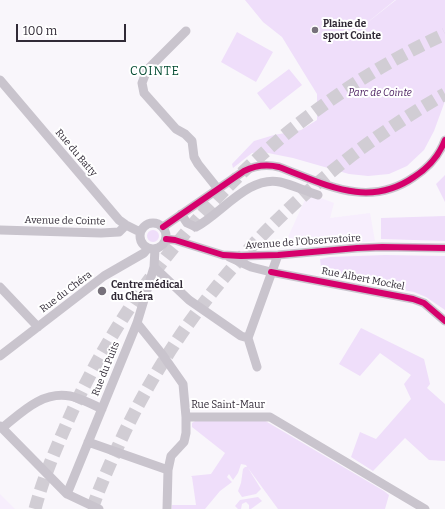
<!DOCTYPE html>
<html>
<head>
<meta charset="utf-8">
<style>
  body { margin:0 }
  #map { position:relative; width:445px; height:509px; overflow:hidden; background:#f9f6fb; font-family:Bitter,serif }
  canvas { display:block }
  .scale { position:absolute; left:16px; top:24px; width:110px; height:18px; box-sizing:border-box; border:2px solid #312a36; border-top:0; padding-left:5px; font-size:12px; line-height:14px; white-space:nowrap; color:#312a36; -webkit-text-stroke:3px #fff; paint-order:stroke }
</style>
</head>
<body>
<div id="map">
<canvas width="445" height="509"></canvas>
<div class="scale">100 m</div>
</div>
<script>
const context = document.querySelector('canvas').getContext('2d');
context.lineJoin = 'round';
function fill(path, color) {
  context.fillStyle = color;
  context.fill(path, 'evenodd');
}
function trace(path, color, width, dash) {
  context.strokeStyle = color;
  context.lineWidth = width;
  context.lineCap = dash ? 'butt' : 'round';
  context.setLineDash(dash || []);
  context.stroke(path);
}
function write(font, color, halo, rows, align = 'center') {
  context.font = font + ' Bitter,serif';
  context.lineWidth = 4;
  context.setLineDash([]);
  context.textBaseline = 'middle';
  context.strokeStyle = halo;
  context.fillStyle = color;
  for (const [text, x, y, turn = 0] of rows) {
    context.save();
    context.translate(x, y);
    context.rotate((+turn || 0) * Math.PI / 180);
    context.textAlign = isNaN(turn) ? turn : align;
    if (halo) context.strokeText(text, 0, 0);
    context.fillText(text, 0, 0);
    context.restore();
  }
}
fill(new Path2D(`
  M308 193 334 203 330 218 370 213 375 241 289 248 288 237Z
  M0 494 15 509H0Z`), '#f7eefd');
fill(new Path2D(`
  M245 0H395L358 30 396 0H445V101L434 131 424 150 407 166 389 174 368 176 349 174 293 158 263 152 252 153 233 168 232 164 254 141 274 135 301 130 317 120V94L304 73 282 37 263 22Z
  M237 32 273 52 256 82 221 62Z
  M289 69 302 85 270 110 257 93Z
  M445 175V202L436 184Z
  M445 216V241L381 239V218Z
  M147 236a6 6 0 1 1 12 0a6 6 0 1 1-12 0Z
  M385 255 445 256V310L426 297 414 292 322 275 320 259 330 257Z
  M361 328 424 359 430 384 427 388 445 404V461L429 460 405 438 373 471 351 457 360 432 376 439 411 399 404 384 411 375 380 353 360 376 339 364Z
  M262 419 384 491 389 495 385 509H278L248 468 261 489 256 494 242 497 238 491 241 483 243 469 245 467H247L246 465 241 464 238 473 233 480 229 474 227 477 232 482 220 491 205 509H172V505H196L192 477 191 476 211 474 225 453 192 427V423L197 420Z
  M258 497 262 501 251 509H249V505L246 502 242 504 241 509H238L235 506 240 500Z`), '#efdefa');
trace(new Path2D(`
  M35 509C42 482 53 455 64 430 137 258 275 112 445 34
  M92 509C100 486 110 464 120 442 188 294 304 174 445 94`), '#d1cdd4', 13, [13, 6]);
trace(new Path2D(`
  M186 31 147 70 142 83 144 93 176 129 185 134 192 141 194 157 198 164 218 189
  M0 80 119 220 126 225 140 232
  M181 214 187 223 196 227C221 214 249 175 280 182 293 185 305 191 318 195
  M140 236a13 13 0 1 1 26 0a13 13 0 1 1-26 0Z
  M163 227 244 171C256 165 266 164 279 167 325 184 368 209 414 177 428 168 439 156 445 140
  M0 230 101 233 119 232 126 225
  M166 239 175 240 223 255 241 256 278 255 357 248 382 247 445 248
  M229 257 251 267 271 272 413 299 424 303 445 321
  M154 267 189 300 241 336 248 338
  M0 287 38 327
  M137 323 162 354 183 384 186 417V433L184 442 171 456 168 470 167 509
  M248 338 278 255
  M248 338 257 367
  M0 356 104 276 144 253 148 248
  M186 417H270L425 509
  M0 426 67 494 99 509
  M2 428C22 412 42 391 70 396 80 398 92 404 102 409
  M88 442 168 470
  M67 494 137 323 154 267 155 249`), '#c9c4cd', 9);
trace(new Path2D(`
  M163 227 244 171C256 165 266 164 279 167 325 184 368 209 414 177 428 168 439 156 445 140
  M166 239 175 240 223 255 241 256 278 255 357 248 382 247 445 248
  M271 272 413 299 424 303 445 321`), '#d6006c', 6);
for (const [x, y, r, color] of [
  [315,30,4,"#77717b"],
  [102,291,5,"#77717b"]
]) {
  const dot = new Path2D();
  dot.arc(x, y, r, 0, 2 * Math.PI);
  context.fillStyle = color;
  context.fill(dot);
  trace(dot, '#fff', 1.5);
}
write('bold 10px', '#312a36', '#fff', [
  ["Plaine de",323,24],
  ["sport Cointe",323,36],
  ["Centre médical",111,285],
  ["du Chéra",111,297]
], 'left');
write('italic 10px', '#471a5d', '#fff', [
  ["Parc de Cointe",380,93]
]);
write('10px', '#312a36', '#fff', [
  ["Rue du Batty",76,153,50],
  ["Avenue de Cointe",65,221,1],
  ["Avenue de l'Observatoire",303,242,-4],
  ["Rue Albert Mockel",363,279,11],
  ["Rue du Chéra",66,292,-37],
  ["Rue du Puits",106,369,-68],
  ["Rue Saint-Maur",228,405]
]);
context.letterSpacing = '1px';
write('12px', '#00492f', '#fff', [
  ["COINTE",155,72]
]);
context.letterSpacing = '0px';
</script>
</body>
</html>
